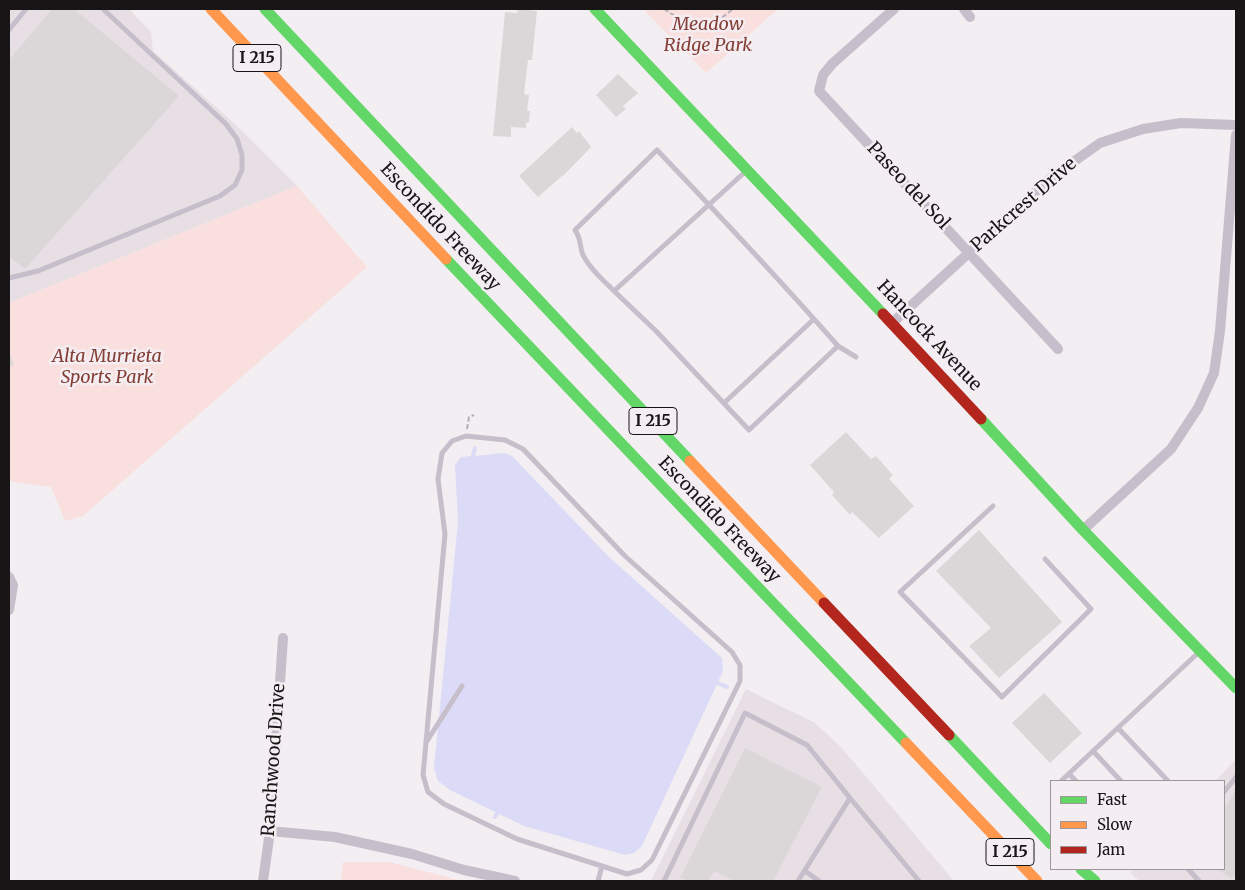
<!DOCTYPE html>
<html>
<head>
<meta charset="utf-8">
<style>
  body { margin:0 }
  #map { position:relative; width:1245px; height:890px; overflow:hidden; background:#f3eef1; font-family:Merriweather,serif }
  canvas { display:block }
  .frame { position:absolute; inset:0; border:10px solid #181517; pointer-events:none }
  .legend { position:absolute; left:1050px; top:780px; width:175px; height:90px; box-sizing:border-box; background:#f4edf2; border:1px solid #9c979a; margin:0; padding:6px 9px; list-style:none; font-size:15px; color:#181517 }
  .legend li { display:flex; align-items:center; gap:10px; height:25px }
  .legend b { width:25px; border:1px solid #9c979a }
</style>
</head>
<body>
<div id="map">
<canvas width="1245" height="890"></canvas>
<div class="frame"></div>
<ul class="legend">
<li><b style="height:6px;background:#63d668"></b>Fast</li>
<li><b style="height:6px;background:#ff974d"></b>Slow</li>
<li><b style="height:6px;background:#b3261e"></b>Jam</li>
</ul>
</div>
<script>
const context = document.querySelector('canvas').getContext('2d');
context.lineJoin = 'round';
function fill(path, color) {
  context.fillStyle = color;
  context.fill(path, 'evenodd');
}
function trace(path, color, width, dash) {
  context.strokeStyle = color;
  context.lineWidth = width;
  context.lineCap = dash ? 'butt' : 'round';
  context.setLineDash(dash || []);
  context.stroke(path);
}
function write(font, color, halo, rows, align = 'center') {
  context.font = font + ' Merriweather,serif';
  context.lineWidth = 5;
  context.setLineDash([]);
  context.textBaseline = 'middle';
  context.strokeStyle = halo;
  context.fillStyle = color;
  for (const [text, x, y, turn = 0] of rows) {
    context.save();
    context.translate(x, y);
    context.rotate((+turn || 0) * Math.PI / 180);
    context.textAlign = isNaN(turn) ? turn : align;
    if (halo) context.strokeText(text, 0, 0);
    context.fillText(text, 0, 0);
    context.restore();
  }
}
fill(new Path2D(`
  M9 9H129L151 32 153 51 235 124 297 186 9 303Z
  M746 689 815 723 841 747 954 881H651Z
  M1236 759V881H1139L1130 872 1134 869H1224V781H1215Z`), '#e8dfe5');
fill(new Path2D(`
  M643 9H778L706 73Z
  M297 186 367 267 83 516 65 521 51 487 9 481V303Z
  M343 862H389L462 881H341Z`), '#f9e0de');
fill(new Path2D(`
  M505 453 512 456 609 557 722 658 723 671 642 846 634 853 625 855 524 826 450 790 438 781 434 768 458 522 455 465 461 457Z`), '#dbdbf7');
trace(new Path2D(`
  M472 459 475 448
  M713 681 727 687
  M495 817 500 809`), '#dbdbf7', 4);
fill(new Path2D(`
  M52 9H74L179 96 25 269 9 256V60Z
  M518 9 537 11 532 60H528L524 94 529 95 527 111H530L529 122 526 123V128L511 127V137L493 136 505 12 517 13Z
  M618 74 638 93 623 106 626 109 616 117 596 95Z
  M572 127 577 133 579 131 591 147 563 176V175L538 197 519 176Z
  M9 352 14 365 9 367Z
  M846 432 871 459 876 456 893 475 889 479 914 506 879 538 852 512 850 515 832 495 834 492 810 465Z
  M979 530 1062 622 999 678 969 646 991 628 936 571Z
  M1044 693 1082 733 1050 763 1012 723Z
  M745 748 822 787 773 881H734L714 871 708 881H690L680 878Z
  M1234 792 1236 793V872L1232 879 1217 869H1224V810Z`), '#dbd7d9');
trace(new Path2D(`
  M664 9 697 30 714 24 733 9
  M467 429 469 417 474 415`), '#b4afb6', 2, [5, 2.5]);
trace(new Path2D(`
  M9 30 26 9
  M9 278 38 271 220 196 235 185 242 170V155L237 139 226 124 103 9
  M614 291C603 280 590 269 583 255 579 246 582 240 575 230L657 150C719 215 779 279 838 346L749 430 656 331 614 291 746 171
  M838 346 856 357
  M724 403 814 319
  M466 436 505 440 523 449 625 556 732 652 740 665V681L652 860 641 870 627 874 517 839 444 804 428 792 423 775 445 534 438 479 442 453 452 441Z
  M993 506 900 592 1002 697 1091 609 1045 559
  M1118 728 1168 781
  M427 741 462 686
  M1093 751 1121 781
  M1069 774 1076 781
  M1061 781 1198 653
  M1224 792 1236 777
  M850 798 919 881
  M1188 869 1199 881
  M805 871 819 881
  M598 881 602 866
  M664 881 745 713 807 745 850 798 798 881`), '#c6becb', 5);
trace(new Path2D(`
  M894 9 832 64 823 75 819 91 1058 349
  M964 9 970 17
  M892 323 1052 177 1100 143 1143 129 1181 123 1236 125
  M1083 530 1171 449 1198 408 1214 373 1220 331 1236 135
  M9 577 13 585 9 610
  M270 831 335 837 412 854 464 870 515 881
  M263 881 270 831 283 638`), '#c6becb', 10);
trace(new Path2D(`
  M265 9 690 461
  M595 9 883 314
  M446 259 906 743
  M981 419 1083 530 1236 688
  M949 735 1051 844
  M1081 869 1095 881`), '#63d668', 11);
trace(new Path2D(`
  M211 9 446 259
  M690 461 824 603
  M906 743 1037 881`), '#ff974d', 11);
trace(new Path2D(`
  M883 314 981 419
  M824 603 949 735`), '#b3261e', 11);
for (const [x, y, w] of [
  [257,58,48],
  [653,421,48],
  [1010,852,48]
]) {
  const box = new Path2D();
  box.roundRect(x - w / 2, y - 13.5, w, 27, 4);
  context.fillStyle = '#f4edf2';
  context.fill(box);
  trace(box, '#181517', 1);
}
write('bold 16px', '#181517', null, [
  ["I 215",257,58],
  ["I 215",653,421],
  ["I 215",1010,852]
]);
write('italic 18px', '#833e35', '#f4edf2', [
  ["Meadow",708,25],
  ["Ridge Park",708,46],
  ["Alta Murrieta",107,357],
  ["Sports Park",107,378]
]);
write('18px', '#181517', '#f4edf2', [
  ["Paseo del Sol",908,186,47],
  ["Parkcrest Drive",1024,205,-41],
  ["Escondido Freeway",440,227,47],
  ["Hancock Avenue",929,336,47],
  ["Escondido Freeway",719,520,46],
  ["Ranchwood Drive",274,760,-86]
]);
</script>
</body>
</html>
